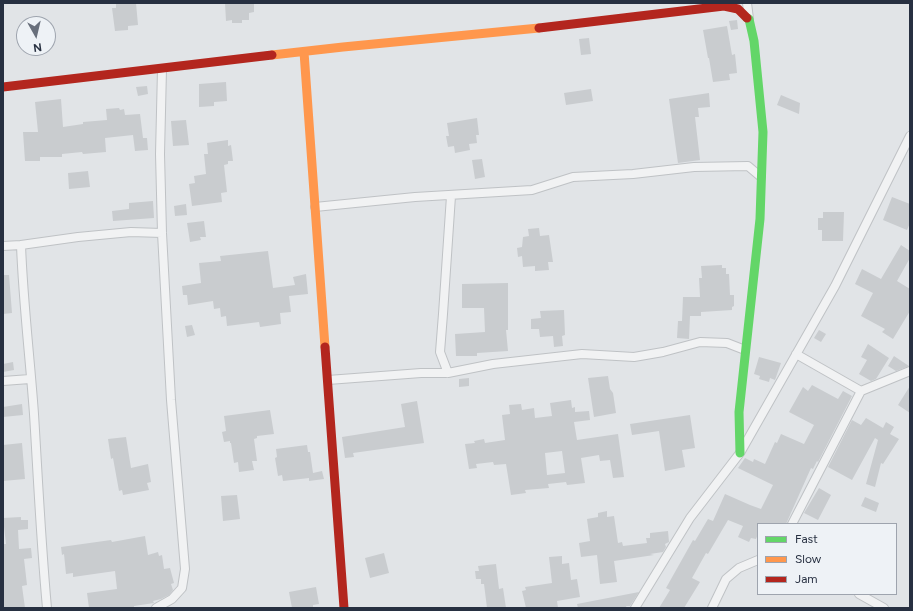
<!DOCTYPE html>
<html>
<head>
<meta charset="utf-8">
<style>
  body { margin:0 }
  #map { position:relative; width:913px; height:611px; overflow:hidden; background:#e1e4e7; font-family:Figtree,sans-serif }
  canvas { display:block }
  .frame { position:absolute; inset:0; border:4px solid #273041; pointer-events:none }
  .legend { position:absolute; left:757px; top:523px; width:140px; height:72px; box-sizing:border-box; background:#eef2f6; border:1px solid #9ea4ae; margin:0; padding:5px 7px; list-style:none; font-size:12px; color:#273041 }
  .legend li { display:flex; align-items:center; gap:8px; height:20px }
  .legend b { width:20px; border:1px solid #9ea4ae }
  .north { position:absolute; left:16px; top:16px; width:40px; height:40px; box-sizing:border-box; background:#eef2f6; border:1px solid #9ea4ae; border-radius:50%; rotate:172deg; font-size:11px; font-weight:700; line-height:16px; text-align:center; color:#273041 }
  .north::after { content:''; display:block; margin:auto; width:14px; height:18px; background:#686f7b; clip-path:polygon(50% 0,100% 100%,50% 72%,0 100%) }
</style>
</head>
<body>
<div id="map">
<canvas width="913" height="611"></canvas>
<div class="frame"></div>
<ul class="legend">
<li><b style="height:5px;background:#63d668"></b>Fast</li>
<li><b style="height:5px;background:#ff974d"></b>Slow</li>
<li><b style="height:5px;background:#b3261e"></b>Jam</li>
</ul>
<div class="north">N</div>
</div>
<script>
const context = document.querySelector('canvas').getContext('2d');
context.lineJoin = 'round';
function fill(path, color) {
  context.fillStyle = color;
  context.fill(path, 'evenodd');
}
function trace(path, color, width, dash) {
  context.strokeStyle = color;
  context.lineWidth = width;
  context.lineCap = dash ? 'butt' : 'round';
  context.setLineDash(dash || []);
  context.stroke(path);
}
fill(new Path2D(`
  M136 3 138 25 128 26V30L115 31 112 8H116V4Z
  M225 3H254V12L249 13V20H242V23H232V20L226 21Z
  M737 20 738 29 731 30 729 21Z
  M727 26 732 55 735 54 737 73 729 74 730 80 713 82 709 58H708L703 30Z
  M589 38 591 54 581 55 579 39Z
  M226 82 227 101 214 102V106L199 107V84Z
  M147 86 148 94 138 96 136 87Z
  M591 89 593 101 566 105 564 93Z
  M709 93 710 107 698 108 699 117H695L700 160 678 163 669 99Z
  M781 95 800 103 799 114 777 105Z
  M61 99 63 127 83 124V122L107 120 106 109 119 108 120 110 124 109 125 115 140 114 143 138H147L148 150 135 151 133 135 105 138 106 152 83 154 82 152 62 154V157H40V161H25L23 132H38L35 102Z
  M477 118 479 135H476L477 143 469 144 470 150 455 153 454 146 448 147 446 136H449L447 123Z
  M186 120 189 145 173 146 171 121Z
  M228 140V146L231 145 233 161H228V164L224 165 227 192 221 193 222 202 192 206 189 184 195 183 194 176 206 174 204 154H208L207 143Z
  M482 159 485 177 475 179 472 160Z
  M88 171 90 187 69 189 68 173Z
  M892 197 910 204V223L907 230 883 220Z
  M153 201 154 218 113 221 112 211 129 209V203Z
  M186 204 187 215 175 216 174 206Z
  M823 212H844L843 241H822V230H818V218H823Z
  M204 221 206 237H200L201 240 190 242 187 223Z
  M539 228 540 236 549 235 553 262H548L549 270 535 271V266L523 267 522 256 518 257 517 248 522 247 523 237 529 236 528 229Z
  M901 245 910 251V258L897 281 910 289V311L893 339 882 332 885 329 861 316 873 293 855 284 862 269 881 279Z
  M268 251 273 288 295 285 293 277 306 274 308 294 289 296 291 312 280 313 281 324 260 327 259 322 227 326 226 316 221 317 220 308 214 309 213 301 188 305 187 295H183L182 286 201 283 199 263 221 261 220 256Z
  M722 265V268H726V274H729L730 295H734V306L732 307V310L701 312V316H690L689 339 677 338 678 321H682L683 297H700L699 278H702L701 266Z
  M3 275H9L12 313 3 314Z
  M508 283V330H506L508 351 477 353V356H456L455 334 485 332 484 308H462V284Z
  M564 310 565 335 562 336 563 346 554 347 553 336 540 337 539 329H531V319L541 318 540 311Z
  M192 325 195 335 187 337 185 326Z
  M819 330 826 334 821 342 814 338Z
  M868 344 889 358 876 379 871 381 859 374 867 360 861 357Z
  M894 356 909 366 896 371 888 366Z
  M759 357 781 363 775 380 770 378 769 382 759 379 760 376 754 374Z
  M13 362 14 370 3 372V364Z
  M608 376 610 389 613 393 616 413 594 417 588 378Z
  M469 378V386L459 387V379Z
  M812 385 838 399 843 391 852 396 818 462 817 461 813 469 811 468 786 524H758V534L756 539 751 538 749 542 738 537 743 526 728 520 708 554 706 553 692 578 700 582 684 608H659L670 590 666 588 693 540 695 541 708 519 713 521 725 494 750 505 761 509 773 485 738 468 745 458 753 462 754 459 765 464 775 442 777 443 781 434 804 444 814 425 789 412 803 387 808 391Z
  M910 386V413L898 405Z
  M571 400 572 408 575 407V412L589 411 590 420 574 422 577 440 618 434 624 477 613 478 610 460 600 461 599 455 581 458 585 483 567 485 566 482 548 484 549 488 525 490 526 493 511 495 506 464 494 465 493 462 476 464 477 468 469 469 465 444 475 443 474 441 484 439 485 443 505 440 502 415 510 414 509 405 521 404 522 410 534 408 535 418 552 416 550 403ZM562 451 565 473 547 475 545 453Z
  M417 401 424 443 353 453 354 457 345 458 342 437 405 427 401 404Z
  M22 404 23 415 3 417V407Z
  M270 410 274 434 257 436V438L254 439 257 461H252L254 470 239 472 238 462 234 463 231 443H230V441L224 442 222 432 226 431 224 416Z
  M690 415 695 448 682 450 685 467 665 471 659 431 632 435 630 424Z
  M866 418 883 428 886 422 894 427 890 434 899 439 883 464 881 463 875 487 866 484 878 440 875 438 852 480 828 467 852 420 861 425Z
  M126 437 131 468 148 464 151 482 147 483 149 490 123 495 122 490 119 491 113 458 111 459 108 439Z
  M22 443 25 479 3 481V445Z
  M307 445 308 452H310L313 473 322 471 324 479 309 481V478L283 481 282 475 278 476 275 458 277 457 276 449Z
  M819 488 831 495 818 520 804 513Z
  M237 495 240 519 223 521 221 496Z
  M865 497 879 503 876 512 861 506Z
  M607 511V517L614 516 618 543 622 542 623 546 647 543 646 538H650V533L668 531 669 542 665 544 666 547 663 552 650 554 654 555 614 561 617 582 600 584 597 555 581 557 579 543 590 541 587 519 598 517V513Z
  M21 517V520H28V529L18 530 19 549 31 548 32 558 24 559 27 585 22 586 25 608H3V544H6L3 518Z
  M145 536 148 555 158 552 159 556 162 555 164 569 170 568 174 583 171 584 173 590 169 595 161 599 153 601 154 603 134 606V608H89L87 593 117 589 115 571 73 577V573L66 574 64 554 62 555 61 547 111 540 112 542Z
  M384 553 389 573 370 578 365 558Z
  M562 556V564L569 563 571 580 577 579 580 597 557 601 558 608H526L522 591 526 590 525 587 552 583 549 557Z
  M496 564 499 589 503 588 506 608H487L484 584H481V579H476L475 571H479L478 566Z
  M316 587 319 604 313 605V608H292L289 592Z
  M639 592 630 606H626L627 608H578L577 604Z`), '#c9cccf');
const street = new Path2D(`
  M747 3 749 19
  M315 207 415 197 532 190 573 177 633 174 694 167 748 166 761 177
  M3 246 21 245
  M448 373 440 352 443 314 451 196
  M328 380 421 373H448L493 364 582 354 634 357 663 352 700 342 727 343 745 350
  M3 381 30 379
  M861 391 910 371
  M792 524 861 391 796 354
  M859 594 884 608
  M47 608C41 543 38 479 34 414 30 358 23 301 21 245L78 237 131 232 162 233
  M156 608 172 599 182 588 185 569 171 400 162 233 160 154 162 69
  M635 608 690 518 740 453 835 286 910 136
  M712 608 726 579 739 568 758 560`);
trace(street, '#bfc2c5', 10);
trace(street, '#f1f2f3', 8);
trace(new Path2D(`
  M740 453 739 412 760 219 763 132 754 41 749 19 747 18`), '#63d668', 9);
trace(new Path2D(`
  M304 52 325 347
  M272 55 343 47 539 28`), '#ff974d', 9);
trace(new Path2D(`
  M539 28 724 6 738 9 747 18
  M3 87 272 55
  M325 347 344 608`), '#b3261e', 9);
</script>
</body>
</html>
